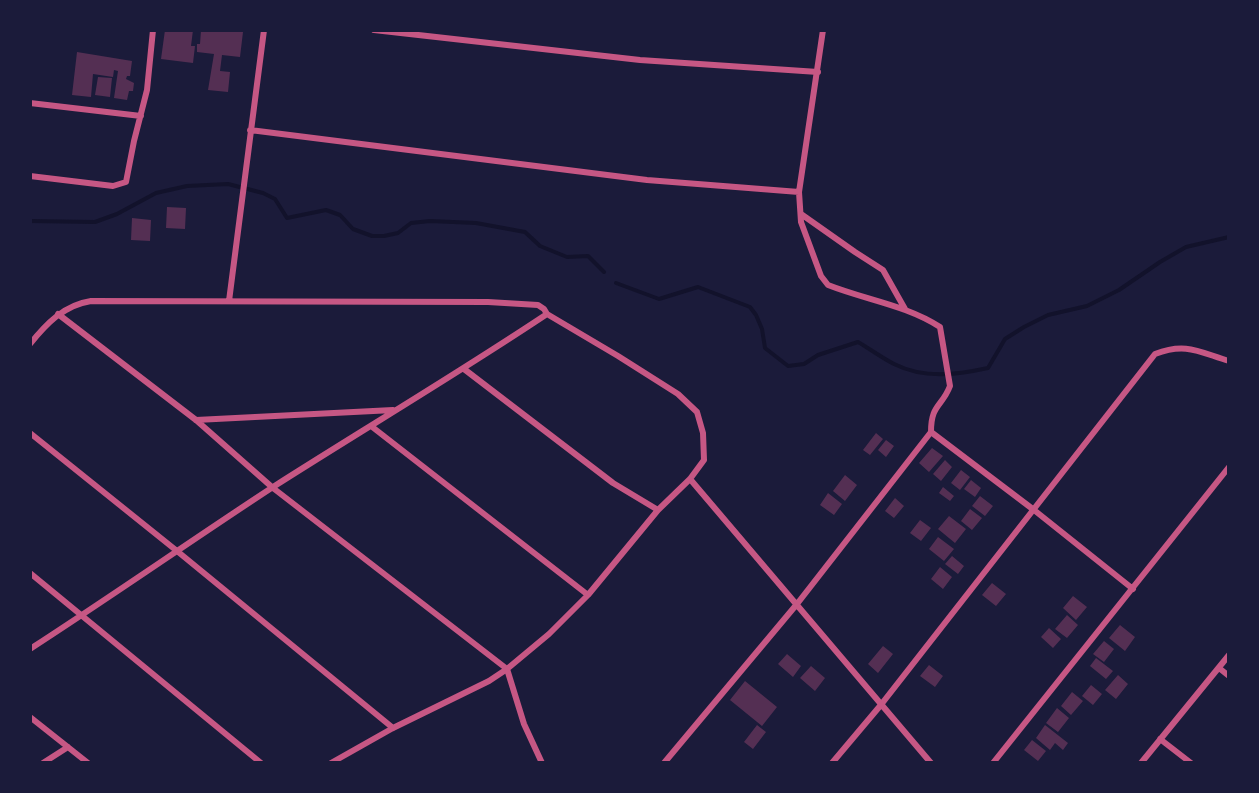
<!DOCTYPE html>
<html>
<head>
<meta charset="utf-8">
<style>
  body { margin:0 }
  #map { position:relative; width:1259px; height:793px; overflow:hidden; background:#1b1b3a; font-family:Merriweather,serif }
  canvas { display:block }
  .frame { position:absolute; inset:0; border:32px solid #1b1b3a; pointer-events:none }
</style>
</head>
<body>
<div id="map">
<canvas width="1259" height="793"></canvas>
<div class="frame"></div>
</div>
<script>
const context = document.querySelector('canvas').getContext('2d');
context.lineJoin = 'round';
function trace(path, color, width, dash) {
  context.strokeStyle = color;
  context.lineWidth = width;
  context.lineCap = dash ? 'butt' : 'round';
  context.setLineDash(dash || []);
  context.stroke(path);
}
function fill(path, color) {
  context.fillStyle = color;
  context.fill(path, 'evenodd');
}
trace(new Path2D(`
  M30 221 95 222 117 214 156 193 187 186 228 184 263 193 275 199 287 218 326 210 340 215 353 229 372 236H384L398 233 411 223 430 221 476 223 525 232 540 246 567 257 588 256 604 272
  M616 283 659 299 698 287 750 307 756 315 762 329 765 348 788 366 804 364 818 355 858 342C870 349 882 358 894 364 924 379 956 375 988 368L1005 339 1024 327 1048 315 1087 306 1119 290 1160 262 1186 247 1229 237`), '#12122b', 4);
fill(new Path2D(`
  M165 30H193L191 46H195L193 63 161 59Z
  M201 30 243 32 240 57 222 55 220 71 230 72 228 92 208 90 214 54 197 52V44H200Z
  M77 52 132 61 130 76H127L126 79 134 83 133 91H129L127 100 114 98 118 71 114 70 113 77 93 74 91 97 72 95Z
  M98 77 112 78 110 97 95 95Z
  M167 207 186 208 185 229 166 228Z
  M132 218 151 220 150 241 131 240Z
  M876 433 883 439 870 455 863 450Z
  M886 440 894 446 886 457 878 450Z
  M932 448 943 456 929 472 919 463Z
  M945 460 952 467 941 481 933 474Z
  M961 470 970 477 960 490 951 483Z
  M845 475 857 485 845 501 833 491Z
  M971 480 981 488 975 497 964 489Z
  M943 487 954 496 950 501 939 493Z
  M828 493 842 504 834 515 820 505Z
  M980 496 993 506 985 516 972 506Z
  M895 498 904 506 894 518 885 511Z
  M970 509 982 518 972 530 961 521Z
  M949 516 966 529 955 543 938 529Z
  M920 520 931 528 921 541 910 533Z
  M938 537 954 549 944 561 929 549Z
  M952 556 964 566 958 574 945 564Z
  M940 567 952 577 943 589 931 579Z
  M992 583 1006 594 996 606 982 595Z
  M1073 596 1087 607 1076 620 1063 608Z
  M1067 615 1078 625 1067 638 1055 629Z
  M1120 625 1135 637 1125 651 1109 638Z
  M1049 628 1061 639 1053 648 1041 637Z
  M1104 641 1114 649 1104 662 1093 654Z
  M883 646 893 654 878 673 868 664Z
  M787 654 801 666 793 677 778 664Z
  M1096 658 1113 671 1106 679 1090 666Z
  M929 665 943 676 935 687 920 676Z
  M811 666 825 678 815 691 800 678Z
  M1118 675 1128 684 1116 699 1105 690Z
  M745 681 777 707 762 726 730 700Z
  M1091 685 1102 694 1093 705 1082 696Z
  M1072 692 1083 701 1071 715 1061 706Z
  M1057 708 1069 718 1058 732 1046 723Z
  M757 725 766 732 753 749 744 742Z
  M1045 725 1068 743 1063 750 1055 743 1050 750 1036 738Z
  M1032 740 1046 751 1038 761 1024 750Z`), '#542f53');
trace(new Path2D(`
  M374 30 640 60 818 72
  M823 30 799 192 801 222 821 276 828 285C866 300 906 305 940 327L950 386C942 407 931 404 931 432
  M30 103 141 116
  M250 130 647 180 799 192
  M30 176 113 186 126 182 134 141 147 90 153 30
  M801 214 855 252 883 270 905 309
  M229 301 264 30
  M58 314 196 420 273 488 507 669 524 724 542 763
  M30 344C46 324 64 305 91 301L488 302 538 305 544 309 547 314C457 374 364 429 273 487 192 540 112 596 30 649
  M464 369 613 483 658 510
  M196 420 393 410
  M371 426 588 595
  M931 432 1034 510 1133 589
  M30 433 177 551 393 728
  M690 479 931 763
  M30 573 261 763
  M1219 668 1229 676
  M30 717 88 763
  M1160 739 1191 763
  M43 763 68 747
  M331 763 393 728 489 681 507 669 549 634 588 595 658 510 690 479 704 460 703 433 697 412 678 394 618 356 547 314
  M664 763 797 604 931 432
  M832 763 880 706 1155 354C1186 342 1199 352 1229 361
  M993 763 1229 467
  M1141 763 1229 655`), '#c65784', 6);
</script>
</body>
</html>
